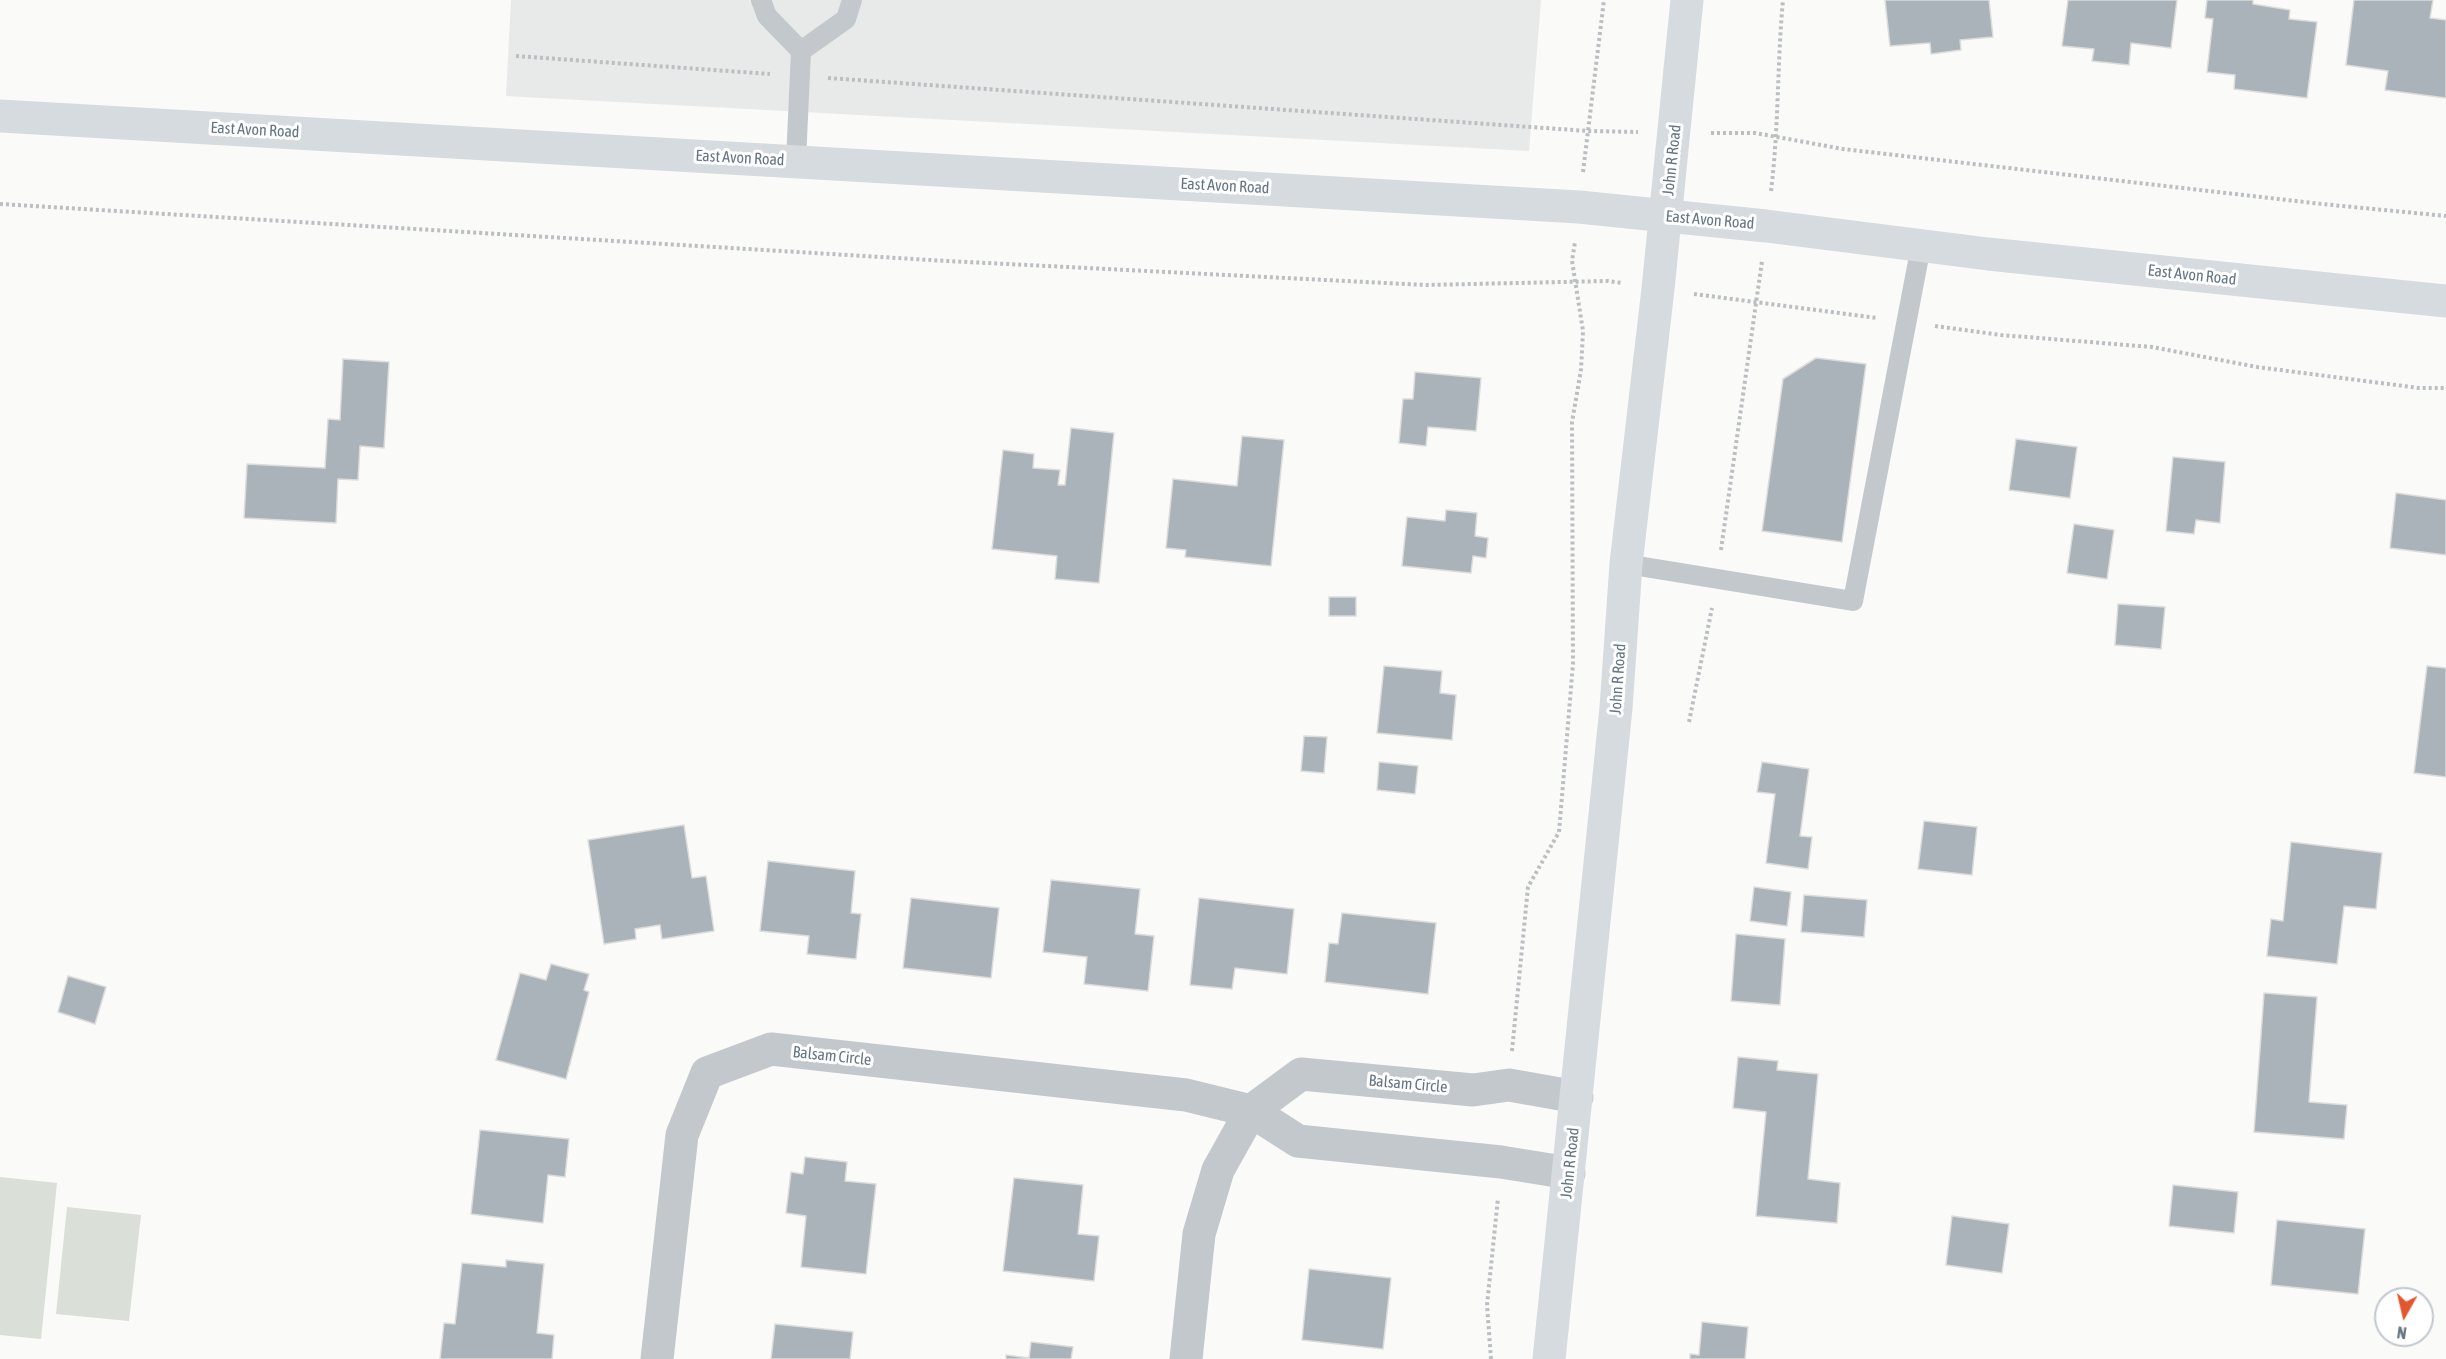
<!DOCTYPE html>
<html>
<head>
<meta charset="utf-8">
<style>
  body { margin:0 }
  #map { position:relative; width:2446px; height:1359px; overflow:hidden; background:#fafaf8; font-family:"Asap Condensed",sans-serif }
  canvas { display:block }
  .north { position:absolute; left:2374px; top:1287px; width:60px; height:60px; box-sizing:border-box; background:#fff; border:2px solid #c1c8cd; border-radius:50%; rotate:188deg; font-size:16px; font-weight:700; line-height:24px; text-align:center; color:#657683 }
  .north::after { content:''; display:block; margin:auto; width:21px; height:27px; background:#e4572e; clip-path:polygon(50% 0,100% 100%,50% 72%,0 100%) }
</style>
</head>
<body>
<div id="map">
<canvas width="2446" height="1359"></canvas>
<div class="north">N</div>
</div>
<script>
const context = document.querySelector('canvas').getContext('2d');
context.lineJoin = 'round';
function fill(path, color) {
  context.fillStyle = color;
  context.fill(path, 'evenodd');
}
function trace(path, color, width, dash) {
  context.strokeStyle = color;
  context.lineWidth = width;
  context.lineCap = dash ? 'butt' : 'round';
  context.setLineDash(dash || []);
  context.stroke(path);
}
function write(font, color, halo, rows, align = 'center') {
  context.font = font + ' "Asap Condensed",sans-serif';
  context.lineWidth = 6;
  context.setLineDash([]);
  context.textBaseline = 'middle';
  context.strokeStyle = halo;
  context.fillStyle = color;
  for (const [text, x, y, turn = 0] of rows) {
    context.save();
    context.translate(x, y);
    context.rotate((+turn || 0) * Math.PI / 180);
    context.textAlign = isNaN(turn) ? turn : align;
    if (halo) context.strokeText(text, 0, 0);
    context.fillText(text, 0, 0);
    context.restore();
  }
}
fill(new Path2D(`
  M511 0H1541L1529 151 506 96Z`), '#e8e9e9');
fill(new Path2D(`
  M0 1177 57 1183 41 1339 0 1335Z
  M67 1207 141 1215 129 1321 56 1314Z`), '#dadfd7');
const building = new Path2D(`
  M1885 0H1989L1993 37 1960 40 1961 50 1931 54 1930 43 1890 46Z
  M2068 0H2177L2171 48 2131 43 2129 65 2092 61 2094 49 2062 46Z
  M2207 0H2253V4L2290 10 2289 19 2317 22 2307 98 2234 89 2235 75 2207 72 2213 19 2205 18Z
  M2354 0H2433L2430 18 2446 20V98L2385 90 2388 71 2346 65Z
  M1816 358 1866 364 1842 542 1762 531 1783 379Z
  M343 359 389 362 384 448 360 446 358 480 338 479 336 523 244 518 247 464 325 468 328 419 340 420Z
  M1415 372 1481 378 1476 431 1428 427 1426 446 1399 443 1403 399H1413Z
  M1071 428 1114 433 1099 583 1055 579 1057 556 992 549 1003 450 1034 454 1033 468 1060 470 1058 485H1065Z
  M1242 436 1284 440 1271 566 1185 557 1186 550 1166 548 1173 479 1237 486Z
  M2016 439 2077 447 2070 498 2009 490Z
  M2173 457 2225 462 2220 523 2196 520 2194 534 2166 531Z
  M2396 493 2446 500V555L2390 548Z
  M1446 510 1477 513 1475 536 1488 538 1486 558 1473 556 1471 573 1402 566 1407 517 1445 521Z
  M2074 524 2114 530 2107 579 2067 573Z
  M1329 597H1356V616H1329Z
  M2118 604 2165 607 2161 649 2115 645Z
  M1384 666 1442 671 1440 693 1456 695 1452 740 1377 733Z
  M2427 666 2446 668V777L2414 773Z
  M1304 736 1327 737 1324 773 1301 771Z
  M1379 762 1418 766 1415 794 1377 790Z
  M1762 762 1809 769 1800 836 1812 837 1808 869 1766 863 1775 794 1757 792Z
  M1924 821 1977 827 1972 875 1918 869Z
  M684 825 692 878 706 876 714 931 662 939 660 925 635 929 636 939 604 944 588 840Z
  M2291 842 2382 853 2376 909 2344 906 2337 964 2267 956 2271 919 2283 921Z
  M768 861 855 871 851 913 861 914 856 959 807 954 809 936 760 931Z
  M1051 880 1140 889 1135 934 1154 936 1148 991 1084 984 1087 957 1043 952Z
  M1754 887 1791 892 1787 926 1750 921Z
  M1804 895 1867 900 1864 937 1801 932Z
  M911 898 999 908 991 978 903 968Z
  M1199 898 1294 909 1287 974 1235 968 1232 989 1190 985Z
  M1342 913 1436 923 1428 994 1325 982 1329 943 1338 944Z
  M1736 934 1785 939 1780 1005 1731 1001Z
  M551 964 589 974 584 990 589 992 566 1079 496 1060 520 973 546 980Z
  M68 976 106 987 95 1024 58 1012Z
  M2264 993 2317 997 2309 1102 2347 1105 2344 1139 2254 1132Z
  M1738 1057 1778 1061 1777 1070 1818 1074 1808 1179 1840 1183 1837 1223 1756 1216 1766 1112 1733 1108Z
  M480 1130 569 1139 565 1177 548 1175 543 1223 471 1214Z
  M805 1157 847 1162 845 1181 876 1184 866 1274 801 1267 806 1216 786 1213 791 1172 803 1174Z
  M1014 1178 1083 1185 1078 1234 1099 1236 1094 1281 1003 1271Z
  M2173 1185 2238 1192 2234 1233 2169 1226Z
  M1952 1216 2009 1224 2002 1273 1946 1265Z
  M2277 1220 2365 1229 2358 1294 2271 1285Z
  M506 1260 544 1264 537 1333 554 1335 552 1359H440L444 1323 455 1324 462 1263 506 1267Z
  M1309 1269 1391 1278 1383 1349 1302 1340Z
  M1702 1322 1748 1327 1745 1359H1690V1354L1699 1355Z
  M775 1324 853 1332 850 1359H771Z
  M1031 1342 1073 1347 1071 1359H1006V1355L1029 1358Z`);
fill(building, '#aab3b9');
trace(building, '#dcdcda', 1.5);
trace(new Path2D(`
  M516 56 770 74
  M828 78 1588 131 1638 132
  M1711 133H1755L1843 149 2322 204 2446 216
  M1583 172 1604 0
  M1771 191C1779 127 1777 64 1783 0
  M0 204 947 261 1426 285 1608 281 1622 283
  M1694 294 1877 318
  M1935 326 2001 335 2152 347 2257 367 2419 388H2446
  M1721 550 1762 261
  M1689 722 1712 608
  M1512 1051 1528 887 1559 832 1573 664 1572 422 1581 370 1583 331 1572 261 1575 242
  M1491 1359 1487 1305 1498 1198`), '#bbbfc2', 4, [3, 3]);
trace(new Path2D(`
  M761 0 767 16 801 51 796 161
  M801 51 846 19 852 0
  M1626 564 1853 601 1921 246`), '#c3c8cc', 20);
trace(new Path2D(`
  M657 1359 682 1135 707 1073 771 1049 1186 1095 1251 1111 1298 1141 1501 1162 1569 1173
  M1186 1359 1199 1234 1218 1170 1251 1111 1301 1074 1473 1090 1509 1085 1577 1097`), '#c3c8cc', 33);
trace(new Path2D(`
  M0 116 1579 207 1766 226 1988 254 2446 301
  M1549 1359 1616 708 1626 564 1658 289 1687 0`), '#d6dbdf', 33);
write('16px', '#657683', '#fff', [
  ["East Avon Road",255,130,3],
  ["East Avon Road",740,158,3],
  ["John R Road",1672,160,-84],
  ["East Avon Road",1225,186,3],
  ["East Avon Road",1710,220,5],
  ["East Avon Road",2192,275,6],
  ["John R Road",1618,679,-86],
  ["Balsam Circle",832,1056,6],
  ["Balsam Circle",1408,1084,5],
  ["John R Road",1570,1163,-84]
]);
</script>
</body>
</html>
